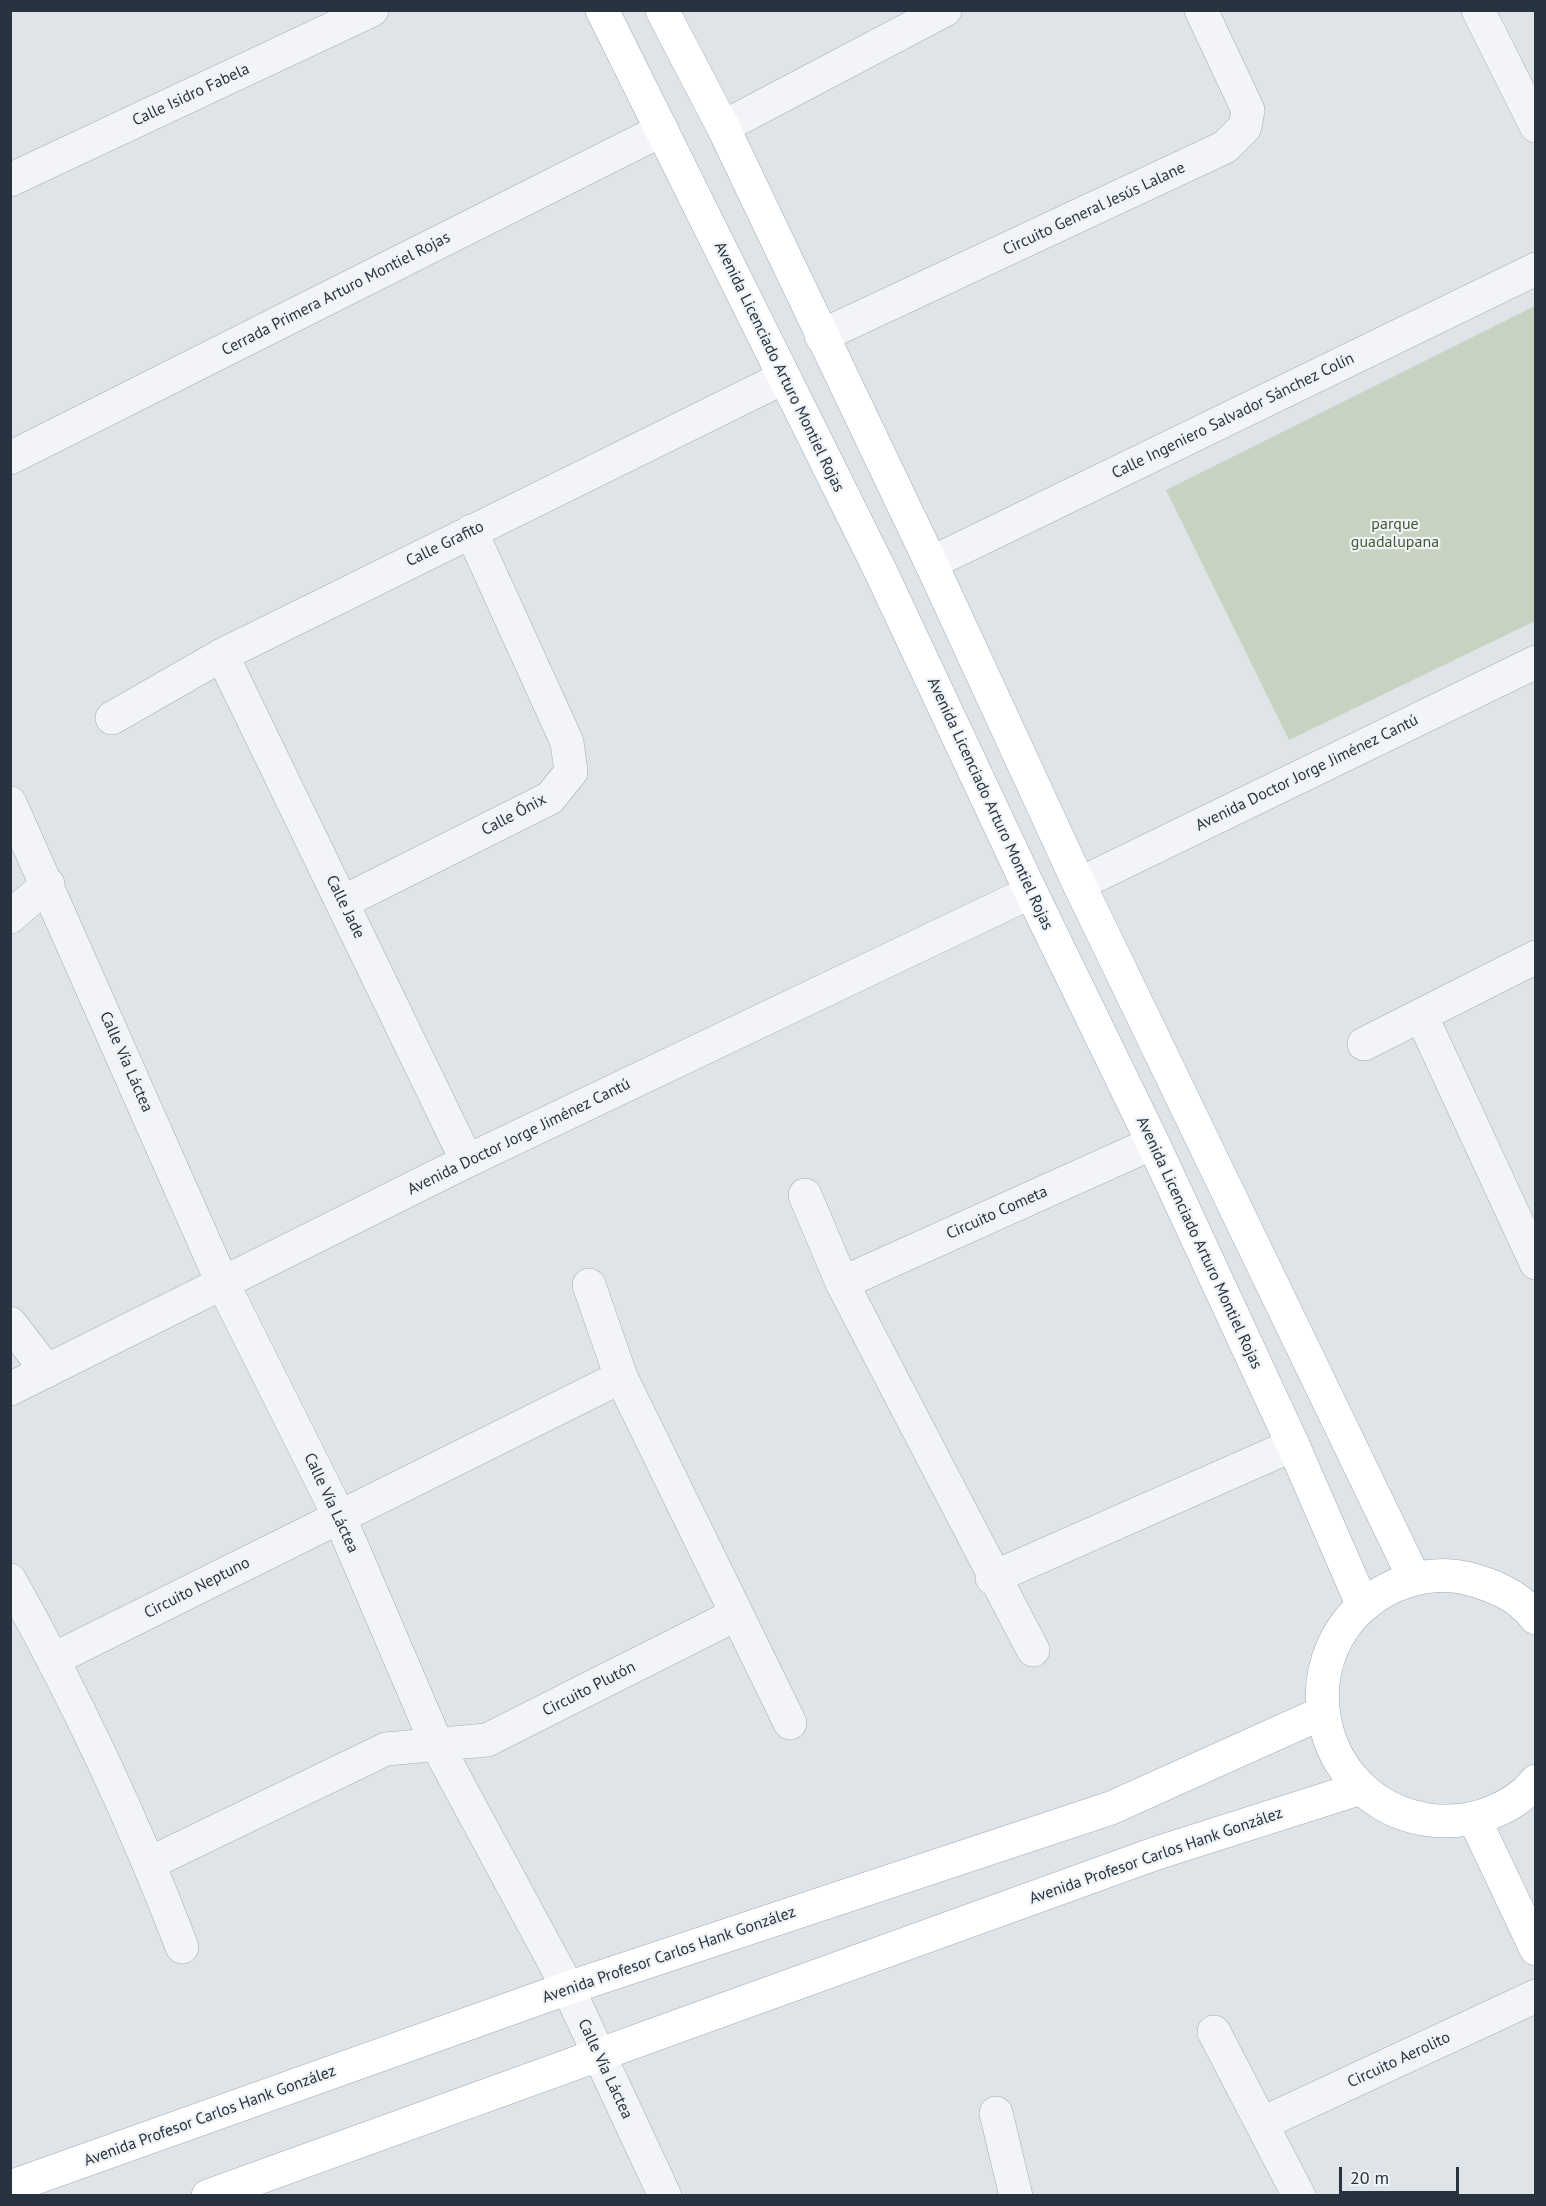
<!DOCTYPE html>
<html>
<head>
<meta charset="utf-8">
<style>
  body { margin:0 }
  #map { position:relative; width:1546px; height:2206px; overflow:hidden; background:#dfe4e9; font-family:"PT Sans",sans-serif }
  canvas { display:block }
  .frame { position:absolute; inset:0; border:12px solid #283340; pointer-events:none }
  .scale { position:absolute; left:1339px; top:2167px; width:120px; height:27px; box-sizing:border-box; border:3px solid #283340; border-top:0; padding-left:8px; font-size:18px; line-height:21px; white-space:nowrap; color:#283340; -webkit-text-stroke:4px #eff3f6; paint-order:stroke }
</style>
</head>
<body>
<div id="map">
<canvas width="1546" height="2206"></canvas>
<div class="frame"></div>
<div class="scale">20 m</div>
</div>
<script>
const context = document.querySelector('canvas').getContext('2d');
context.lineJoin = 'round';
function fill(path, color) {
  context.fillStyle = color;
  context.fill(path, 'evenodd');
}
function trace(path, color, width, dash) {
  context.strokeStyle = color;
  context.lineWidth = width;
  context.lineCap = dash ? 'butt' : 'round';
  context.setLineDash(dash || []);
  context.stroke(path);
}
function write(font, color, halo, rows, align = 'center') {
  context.font = font + ' "PT Sans",sans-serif';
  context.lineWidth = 4.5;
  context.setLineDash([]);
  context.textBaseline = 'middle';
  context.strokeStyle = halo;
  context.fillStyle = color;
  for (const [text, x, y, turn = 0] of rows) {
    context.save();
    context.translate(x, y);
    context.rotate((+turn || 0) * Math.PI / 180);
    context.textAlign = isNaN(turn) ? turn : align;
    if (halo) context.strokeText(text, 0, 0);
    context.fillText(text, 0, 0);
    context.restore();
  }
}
fill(new Path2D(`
  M1535 306V621L1289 740 1166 490Z`), '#c7d3c0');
const minor = new Path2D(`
  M1478 10 1536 126
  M723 127 945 10
  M10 180 372 10
  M821 336 1225 147 1245 127 1248 110 1201 10
  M10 458 662 130
  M931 563 1536 269
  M222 655 467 1161
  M112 718 222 655 783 378
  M10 803 222 1282 339 1516 437 1745 568 1988 665 2196
  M1079 884 1536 662
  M343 902 550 798 571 772 567 742 471 531
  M10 917 48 884
  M1421 1015 1536 1263
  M1364 1044 1536 957
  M805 1195 842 1283 1033 1650
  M842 1283 1153 1143
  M589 1285 621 1377 790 1723
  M10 1323 47 1371
  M10 1389 467 1161 1031 892
  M992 1578 1293 1445
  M10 1580C76 1698 134 1821 182 1947
  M54 1659 621 1377
  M150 1863 386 1749 487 1740 735 1615
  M1214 2032 1299 2196
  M996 2113 1016 2196
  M1263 2123 1536 1996`);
const major = new Path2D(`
  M602 10 879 568 1031 892 1153 1143 1293 1445 1363 1606
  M662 10 723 127 931 563 1079 884 1414 1578
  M1536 1618C1518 1595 1493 1585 1466 1578 1440 1572 1410 1577 1386 1590 1282 1647 1312 1803 1429 1820 1467 1825 1511 1812 1536 1781
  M1474 1818 1536 1949
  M10 2187 568 1988 1111 1808 1322 1713
  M208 2196 1157 1853 1361 1788`);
trace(minor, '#a4abb3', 34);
trace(major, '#9ea9b5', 34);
trace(minor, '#f2f4f7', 33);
trace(major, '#fff', 33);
write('16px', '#283340', '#eff3f6', [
  ["Calle Isidro Fabela",191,95,-25],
  ["Circuito General Jesús Lalane",1094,209,-25],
  ["Cerrada Primera Arturo Montiel Rojas",336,294,-27],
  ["Avenida Licenciado Arturo Montiel Rojas",779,367,64],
  ["Calle Ingeniero Salvador Sánchez Colín",1233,416,-26],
  ["Calle Grafito",445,544,-26],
  ["Avenida Doctor Jorge Jiménez Cantú",1307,773,-26],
  ["Avenida Licenciado Arturo Montiel Rojas",990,804,65],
  ["Calle Ónix",514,815,-28],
  ["Calle Jade",345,907,64],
  ["Calle Vía Láctea",126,1062,66],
  ["Avenida Doctor Jorge Jiménez Cantú",519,1137,-26],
  ["Circuito Cometa",997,1213,-24],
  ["Avenida Licenciado Arturo Montiel Rojas",1199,1243,65],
  ["Calle Vía Láctea",331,1503,65],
  ["Circuito Neptuno",197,1588,-27],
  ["Circuito Plutón",589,1689,-27],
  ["Avenida Profesor Carlos Hank González",1156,1856,-19],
  ["Avenida Profesor Carlos Hank González",669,1955,-19],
  ["Circuito Aerolito",1399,2060,-25],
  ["Calle Vía Láctea",605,2069,65],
  ["Avenida Profesor Carlos Hank González",210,2116,-20]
]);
write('16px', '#405c35', '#eff3f6', [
  ["parque",1395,524],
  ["guadalupana",1395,542]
]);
</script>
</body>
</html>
